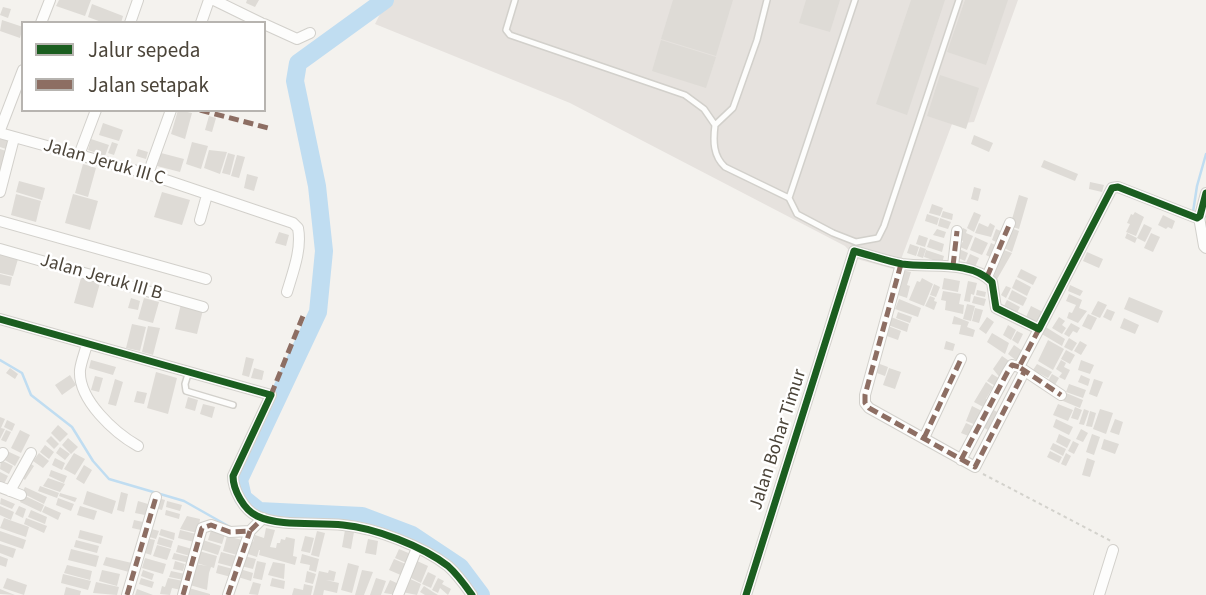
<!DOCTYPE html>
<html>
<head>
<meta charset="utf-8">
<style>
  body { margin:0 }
  #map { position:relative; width:1206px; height:595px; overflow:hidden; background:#f4f2ee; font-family:"Source Sans 3",sans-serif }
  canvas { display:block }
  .legend { position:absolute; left:21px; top:21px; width:245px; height:91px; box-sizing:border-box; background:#fff; border:2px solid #b7b4b0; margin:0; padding:9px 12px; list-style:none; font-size:21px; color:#4b4439 }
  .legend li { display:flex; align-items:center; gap:14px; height:35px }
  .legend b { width:35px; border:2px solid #b7b4b0 }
</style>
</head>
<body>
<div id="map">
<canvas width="1206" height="595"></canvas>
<ul class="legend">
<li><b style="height:9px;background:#1b5e20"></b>Jalur sepeda</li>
<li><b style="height:9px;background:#8d6e63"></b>Jalan setapak</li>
</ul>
</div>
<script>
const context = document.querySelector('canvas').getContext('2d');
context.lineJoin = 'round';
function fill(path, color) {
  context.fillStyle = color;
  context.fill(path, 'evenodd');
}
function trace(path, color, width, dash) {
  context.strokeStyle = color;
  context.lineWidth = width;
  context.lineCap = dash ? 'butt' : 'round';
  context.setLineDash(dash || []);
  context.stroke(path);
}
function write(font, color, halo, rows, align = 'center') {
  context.font = font + ' "Source Sans 3",sans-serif';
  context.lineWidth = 5;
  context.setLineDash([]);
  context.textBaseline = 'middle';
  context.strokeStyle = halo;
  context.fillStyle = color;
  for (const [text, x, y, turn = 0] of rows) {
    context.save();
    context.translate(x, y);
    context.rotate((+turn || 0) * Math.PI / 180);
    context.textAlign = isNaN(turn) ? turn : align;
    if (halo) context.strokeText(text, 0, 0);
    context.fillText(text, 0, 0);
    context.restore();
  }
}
fill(new Path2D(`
  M387 0H1018L974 122 952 124 897 270 857 259 845 246 570 103 375 24Z`), '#e6e2de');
trace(new Path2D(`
  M1193 212 1197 186 1206 154
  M0 360 22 373 31 395 72 427 93 461 109 479 184 501 230 527`), '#c0ddf1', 2.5);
trace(new Path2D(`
  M385 0 298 63 295 81 317 186 324 251 318 312 239 480 243 498 259 511 362 516 412 535 460 567 481 595`), '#c0ddf1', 18);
fill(new Path2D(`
  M59 0H91L85 16 56 6Z
  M247 0H259L255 7 246 3Z
  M673 0H733L716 56 661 39Z
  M806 0H840L830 32 799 23Z
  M911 0H945L907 115 876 104Z
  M965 0H1008L986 65 947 52Z
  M92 4 123 16 121 23H104L88 17Z
  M3 7 11 9 8 18 0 15Z
  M2 20 23 27 20 38 0 31Z
  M661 40 716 57 706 88 652 71Z
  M940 75 979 88 966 129 927 116Z
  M178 110 192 113 185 139 171 134Z
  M209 116 216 118 212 132 205 130Z
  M103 123 123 130 119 141 99 135Z
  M974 135 993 143 989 152 971 144Z
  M0 137 9 140 6 149 0 147Z
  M91 139 109 145 105 156 88 150Z
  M112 142 118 144 114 155 108 153Z
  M192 142 208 146 201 169 186 164Z
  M0 149 6 151 1 169H0Z
  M138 149 148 152 146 159 136 156Z
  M209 150 227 152 220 174 204 168Z
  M161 153 184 159 180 172 157 166Z
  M228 153 235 155 230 175 222 173Z
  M237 155 245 157 239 178 231 176Z
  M1044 160 1078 174 1075 181 1041 167Z
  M83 164 96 168 88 197 75 193Z
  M247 174 258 177 254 191 244 188Z
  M19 181 45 188 42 200 16 192Z
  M1090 182 1104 185 1102 192 1089 189Z
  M974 187 981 189 978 201 971 199Z
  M162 192 190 200 182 225 154 217Z
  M16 194 41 201 36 222 11 215Z
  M73 194 98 201 90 230 65 223Z
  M1019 195 1028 198 1019 229 1010 226Z
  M932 204 943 208 940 216 929 213Z
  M943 211 953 214 952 220 941 217Z
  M974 212 981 215 974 232 967 228Z
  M1135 212 1144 217 1136 236 1126 232 1130 224 1127 223 1131 214 1133 215Z
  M927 214 939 218 937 225 925 221Z
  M1163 215 1175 221 1172 229 1168 227 1166 229 1158 225Z
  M940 218 951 222 948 229 938 226Z
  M979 223 988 227 990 223 995 226 991 237 975 233Z
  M1144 224 1152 228 1145 242 1137 238Z
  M963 228 967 230 966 233 973 236 967 250 960 247 963 241 958 239Z
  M1011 228 1019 231 1012 252 1002 247Z
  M937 229 946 232 944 238 933 235Z
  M996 229 1003 232 998 243 992 240Z
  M279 232 289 235 286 246 275 243Z
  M1127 233 1137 238 1135 243 1125 238Z
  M1151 233 1160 237 1153 252 1144 248Z
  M919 235 928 238 925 247 916 244Z
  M975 237 988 243 982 255 970 250Z
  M930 239 944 244 942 252 927 247Z
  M991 243 997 246 992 258 986 255Z
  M910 244 919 247 916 256 907 253Z
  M920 247 926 249 923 258 917 256Z
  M959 249 968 253 965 261 956 257Z
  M1001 249 1012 253 996 281 988 277Z
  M926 250 944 256 942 263 924 257Z
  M1087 252 1103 259 1099 268 1083 261Z
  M0 254 18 259 13 276 0 273Z
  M970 254 979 258 975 267 966 263Z
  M1021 269 1037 277 1033 285 1017 277Z
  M902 270 911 272 907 285 910 286 907 298 895 294Z
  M0 274 12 277 10 286 0 284Z
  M81 278 100 283 93 308 74 303Z
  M922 278 933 284 924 306 909 300 917 281 920 282Z
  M944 278 960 281 958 292 942 289Z
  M1016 279 1031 287 1027 296 1012 288Z
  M968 281 977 283 974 295 971 294 970 302 964 301Z
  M934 284 940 287 936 297 930 295Z
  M1070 285 1083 291 1080 296 1068 291Z
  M1006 286 1011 288 1006 298 1001 295Z
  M977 290 986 292 985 297 976 295Z
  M1012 290 1027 298 1023 306 1008 299Z
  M943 291 961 294 959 304 964 305 963 314 945 310 946 301 941 300Z
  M1069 294 1082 300 1079 308 1087 311 1078 323 1067 318 1069 312 1072 313 1076 305 1066 301Z
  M930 296 935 298 934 301 937 302 934 310 925 306Z
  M974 296 986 299 984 306 972 303Z
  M1129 297 1163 311 1158 323 1124 309Z
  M131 298 140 301 138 310 128 308Z
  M144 298 159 302 153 323 138 319Z
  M899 299 921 308 918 317 895 309Z
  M1007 300 1020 307 1016 315 1003 308Z
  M1098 301 1107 305 1100 318 1091 314Z
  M181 304 203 310 197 334 175 329Z
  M967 304 975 306 971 321 963 319Z
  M1031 306 1043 312 1038 323 1026 317Z
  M975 308 983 310 979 323 972 321Z
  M1107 309 1115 312 1111 321 1103 317Z
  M898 312 912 317 910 323 896 318Z
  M1088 314 1097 318 1091 330 1082 326Z
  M954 316 969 322 967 327 975 330 973 337 959 334 961 325 952 324Z
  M891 317 909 324 907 332 888 325Z
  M987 317 994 322 986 334 979 329Z
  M1059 317 1065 321 1062 325 1066 328 1062 334 1052 328Z
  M1124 318 1139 325 1135 334 1120 328Z
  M1071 323 1080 328 1077 333 1073 331 1069 337 1064 334Z
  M132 324 146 327 140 351 126 348Z
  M1008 325 1016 330 1011 340 1003 335Z
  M148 326 160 328 153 355 142 352Z
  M888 326 901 331 898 340 884 335Z
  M1044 326 1065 339 1062 346 1040 333Z
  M1017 331 1023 334 1018 344 1012 340Z
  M992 333 1009 343 1005 354 987 342Z
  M1069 338 1077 343 1072 351 1064 347Z
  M1048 340 1064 349 1053 370 1038 361Z
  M946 341 955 344 953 351 944 349Z
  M1080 341 1087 345 1081 355 1074 351Z
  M1014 345 1024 352 1017 361 1008 354Z
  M1066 350 1075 355 1070 364 1061 359Z
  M1002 356 1012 363 1001 379 993 369Z
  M246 357 254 359 249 377 242 375Z
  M91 360 116 367 113 375 89 368Z
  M1061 360 1066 363 1064 367 1070 370 1065 380 1059 377 1062 373 1056 369Z
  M1081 360 1094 365 1090 374 1078 370Z
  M877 363 888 367 885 376 874 372Z
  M1037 364 1052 372 1048 378 1033 370Z
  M10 368 18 374 15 379 6 373Z
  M254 368 264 371 262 380 251 378Z
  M889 368 901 372 895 389 883 385Z
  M156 372 177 378 168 414 147 408Z
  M992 374 1002 380 997 387 987 381Z
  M1052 374 1059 378 1055 385 1048 381Z
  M70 375 76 385 62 395 55 385Z
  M1081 375 1090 379 1088 386 1078 382Z
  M95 376 103 378 99 392 91 390Z
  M115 379 123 382 116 406 108 404Z
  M1094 379 1103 382 1097 397 1089 394Z
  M986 382 993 387 986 399 989 401 985 408 974 402Z
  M1069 384 1086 390 1083 398 1066 392Z
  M137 391 147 393 144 404 134 402Z
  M1066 393 1083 400 1080 408 1063 401Z
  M188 397 198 400 195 411 185 408Z
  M203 404 215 407 212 418 200 414Z
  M1058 404 1073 410 1068 421 1053 415Z
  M972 406 982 411 976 425 966 421Z
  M1075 407 1082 410 1078 420 1071 418Z
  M990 408 999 413 988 430 980 425Z
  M1084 409 1089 411 1084 425 1079 424Z
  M1100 409 1113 413 1106 434 1093 429Z
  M1090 411 1096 413 1092 427 1086 426Z
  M0 417 5 419 1 428 5 429 0 439Z
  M1056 419 1073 427 1069 435 1053 427Z
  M1115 419 1123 422 1119 435 1110 432Z
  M7 420 15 424 12 431 4 427Z
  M966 423 975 427 971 437 961 433Z
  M58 425 68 434 60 442 51 433Z
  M1081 429 1088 433 1083 442 1076 439Z
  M6 430 11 432 6 442 1 440Z
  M20 430 30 435 21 453 11 448Z
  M1059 434 1071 440 1067 448 1056 442Z
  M1092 434 1100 437 1094 455 1086 452Z
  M51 436 59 444 54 449 46 441Z
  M68 438 78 447 71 454 62 445Z
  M1104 439 1119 444 1115 454 1101 449Z
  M1073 441 1079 444 1074 454 1068 451Z
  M1053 443 1066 449 1063 456 1050 449Z
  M45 445 54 452 49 459 40 452Z
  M60 447 70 454 65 460 56 453Z
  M7 451 20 457 15 466 3 459Z
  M1050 451 1062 457 1059 463 1047 457Z
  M39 453 49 461 43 468 33 461Z
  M74 453 85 459 75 475 64 469Z
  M1066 453 1071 456 1066 466 1061 464Z
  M55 458 65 463 62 470 52 465Z
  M1087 458 1095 461 1090 477 1082 475Z
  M1 460 13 466 9 474 0 469Z
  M28 462 34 466 25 480 20 476Z
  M84 465 92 470 84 484 76 479Z
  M51 470 67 476 64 483 49 476Z
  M0 472 8 476 3 486 0 485Z
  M48 478 65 484 60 492 43 486Z
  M40 486 59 493 57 498 38 491Z
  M25 487 47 497 44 504 22 493Z
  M87 491 116 501 112 514 83 504Z
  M121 492 128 494 124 512 117 510Z
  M60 493 77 498 75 502 59 496Z
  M23 495 44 505 41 512 20 502Z
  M1 498 15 504 12 509 0 504Z
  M58 498 74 504 71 511 56 505Z
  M158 498 165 500 162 510 155 508Z
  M138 501 148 504 145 515 135 513Z
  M167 501 182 505 180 511 166 507Z
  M0 506 14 512 11 520 0 515Z
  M19 506 26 509 23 518 15 514Z
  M45 506 61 513 58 520 42 512Z
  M80 506 97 511 94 520 77 515Z
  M31 510 47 517 45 524 28 517Z
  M166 510 180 514 179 519 165 515Z
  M187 516 200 519 198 533 180 529Z
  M4 518 29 527 26 537 0 528Z
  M26 518 47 526 44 533 24 524Z
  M134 520 143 522 141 530 132 528Z
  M148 528 159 531 156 539 146 536Z
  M266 528 275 530 270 547 276 548 277 543H280L281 539 285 540 286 537 295 539 293 556 297 557 295 565 259 555 260 550H259L257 557 245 553 248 541 253 542 255 535 264 538Z
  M161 529 175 533 174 540 159 535Z
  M80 530 103 536 101 544 78 538Z
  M180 530 196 534 194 542 178 538Z
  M211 530 225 534 222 544 208 540Z
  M345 530 354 532 351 549 342 547Z
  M0 531 26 540 23 549 0 541Z
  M317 531 325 533 319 557 311 555Z
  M227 536 242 540 237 555 223 551Z
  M305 536 314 538 310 553 301 551Z
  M159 537 173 541 171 548 157 544Z
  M146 538 155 540 151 555 142 552Z
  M368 539 378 541 376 555 365 553Z
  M76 540 99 546 97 553 74 547Z
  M203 540 221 546 218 555 200 549Z
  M0 544 16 549 13 558 0 553Z
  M157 545 171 549 167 560 153 556Z
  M178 545 192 549 190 556 176 552Z
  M71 549 99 556 96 567 68 560Z
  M399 549 413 555 409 564 395 558Z
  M199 551 217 556 214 568 211 567 209 573 207 590 190 585 196 564 207 566 196 563Z
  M221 552 236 556 233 567 218 563Z
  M174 553 190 557 189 563 172 559Z
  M302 554 319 559 316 572 309 570 310 565 300 563Z
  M0 556 8 559 6 567 0 565Z
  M244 556 256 559 253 569 241 566Z
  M106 557 132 563 129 572 103 565Z
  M145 558 166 564 163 574 142 568Z
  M394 559 408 565 403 576 389 570Z
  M415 560 428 566 421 583 407 576Z
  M175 561 185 564 183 571 173 569Z
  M257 561 266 563 262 580 253 578Z
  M273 562 285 564 284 579 268 575Z
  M348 563 359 566 352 593 341 590Z
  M67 565 92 571 90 580 64 573Z
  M218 565 233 569 231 577 216 573Z
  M240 569 253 573 251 581 238 577Z
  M102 570 120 574 117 586 99 581Z
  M143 570 154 574 152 580 141 576Z
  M329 570 336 572 334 581 326 580 339 583 337 593 324 590 323 595H313L319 571 328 573Z
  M362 570 373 572 364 595H355Z
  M171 571 185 574 184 580 169 577Z
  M307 571 316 574 313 584 305 582Z
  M428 572 436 576 431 588 422 584Z
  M63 574 91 581 88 590 61 583Z
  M7 578 27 585 24 595 3 588Z
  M141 578 154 582 152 588 139 584Z
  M168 578 183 581 181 590 172 588 170 595 160 594 162 586 165 587Z
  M272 578 285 581 284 589 270 586Z
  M376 578 386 581 381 595H370Z
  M408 578 421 584 417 595 402 592Z
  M438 578 444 581 442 584 451 589 448 595 440 588 438 593 432 590Z
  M390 580 401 585 397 595 384 593Z
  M96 582 119 587 117 595 93 593Z
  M253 582 261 584 258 595 249 594Z
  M304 584 313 586 311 595H292L294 588 303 590Z
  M424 586 433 592 438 595H425L420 592Z
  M66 587 81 591 80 595H64Z
  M189 588 210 594V595H187Z
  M0 589 15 595 0 594Z
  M137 589 153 595H135Z`), '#dedbd6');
const service = new Path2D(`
  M515 0 506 30 510 35 685 95 704 109 715 125C713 141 713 156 725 167L789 198 797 214 833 233 856 242 878 238 884 226 959 0
  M715 125 733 108 757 40 767 0
  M789 198 855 0
  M189 371 185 384 186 391 233 405`);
const minor = new Path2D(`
  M214 0 261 23
  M41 23 50 0
  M130 23 138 0
  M201 23 209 0
  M264 24 297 39 310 33
  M0 130 23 70
  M0 133 148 174 293 223 298 228C302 249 293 272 287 292
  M79 155 96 110
  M148 174 171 110
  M0 192 14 138
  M1199 217 1204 246 1206 248
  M200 220 207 195
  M0 221 206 279
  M0 249 203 307
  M901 264 865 395V403L869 408 975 467 1024 372
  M953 266 957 231
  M987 277 1010 223
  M0 319 271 395 233 476C233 490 244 510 257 516 280 527 317 522 343 525 375 528 422 546 448 566 457 574 465 585 472 595
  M1039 329 1019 367 1061 395
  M87 344C85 352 81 362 80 370 78 400 115 433 138 446
  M924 438 961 359
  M0 457 3 453
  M961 460 1007 373 1012 365 1019 367
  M0 487 21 495
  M10 491 31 453
  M127 595 156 497
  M183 595 202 528 211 525 230 532 250 531 263 518
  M228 595 250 531
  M398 595 417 548
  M746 595 854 251C870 255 886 261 902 264 931 268 970 260 992 282L996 308 1039 329 1112 188 1118 187 1197 218 1200 216 1206 193
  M1099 595 1113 550`);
trace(service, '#d2d0cb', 8);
trace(minor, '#d2d0cb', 12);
trace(new Path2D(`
  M983 474 1111 541`), '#d3d2cc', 2, [3.5, 3.5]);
trace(service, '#fdfdfc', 5);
trace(minor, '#fdfdfc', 10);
trace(new Path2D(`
  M200 110 272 129
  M901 264 865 395V403L869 408 975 467 1024 372
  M953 266 957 231
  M987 277 1010 223
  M1039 329 1019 367 1061 395
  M271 395 303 316
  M924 438 961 359
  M961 460 1007 373 1012 365 1019 367
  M127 595 156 497
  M183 595 202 528 211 525 230 532 250 531 263 518
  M228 595 250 531`), '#8d6e63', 5, [10, 5]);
trace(new Path2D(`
  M0 319 271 395 233 476C233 490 244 510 257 516 280 527 317 522 343 525 375 528 422 546 448 566 457 574 465 585 472 595
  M746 595 854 251C870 255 886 261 902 264 931 268 970 260 992 282L996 308 1039 329 1112 188 1118 187 1197 218 1200 216 1206 193`), '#1b5e20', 7);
write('19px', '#4b4439', '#fff', [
  ["Jalan Jeruk III C",104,163,16],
  ["Jalan Jeruk III B",101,278,16],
  ["Jalan Bohar Timur",779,440,-72]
]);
</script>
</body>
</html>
